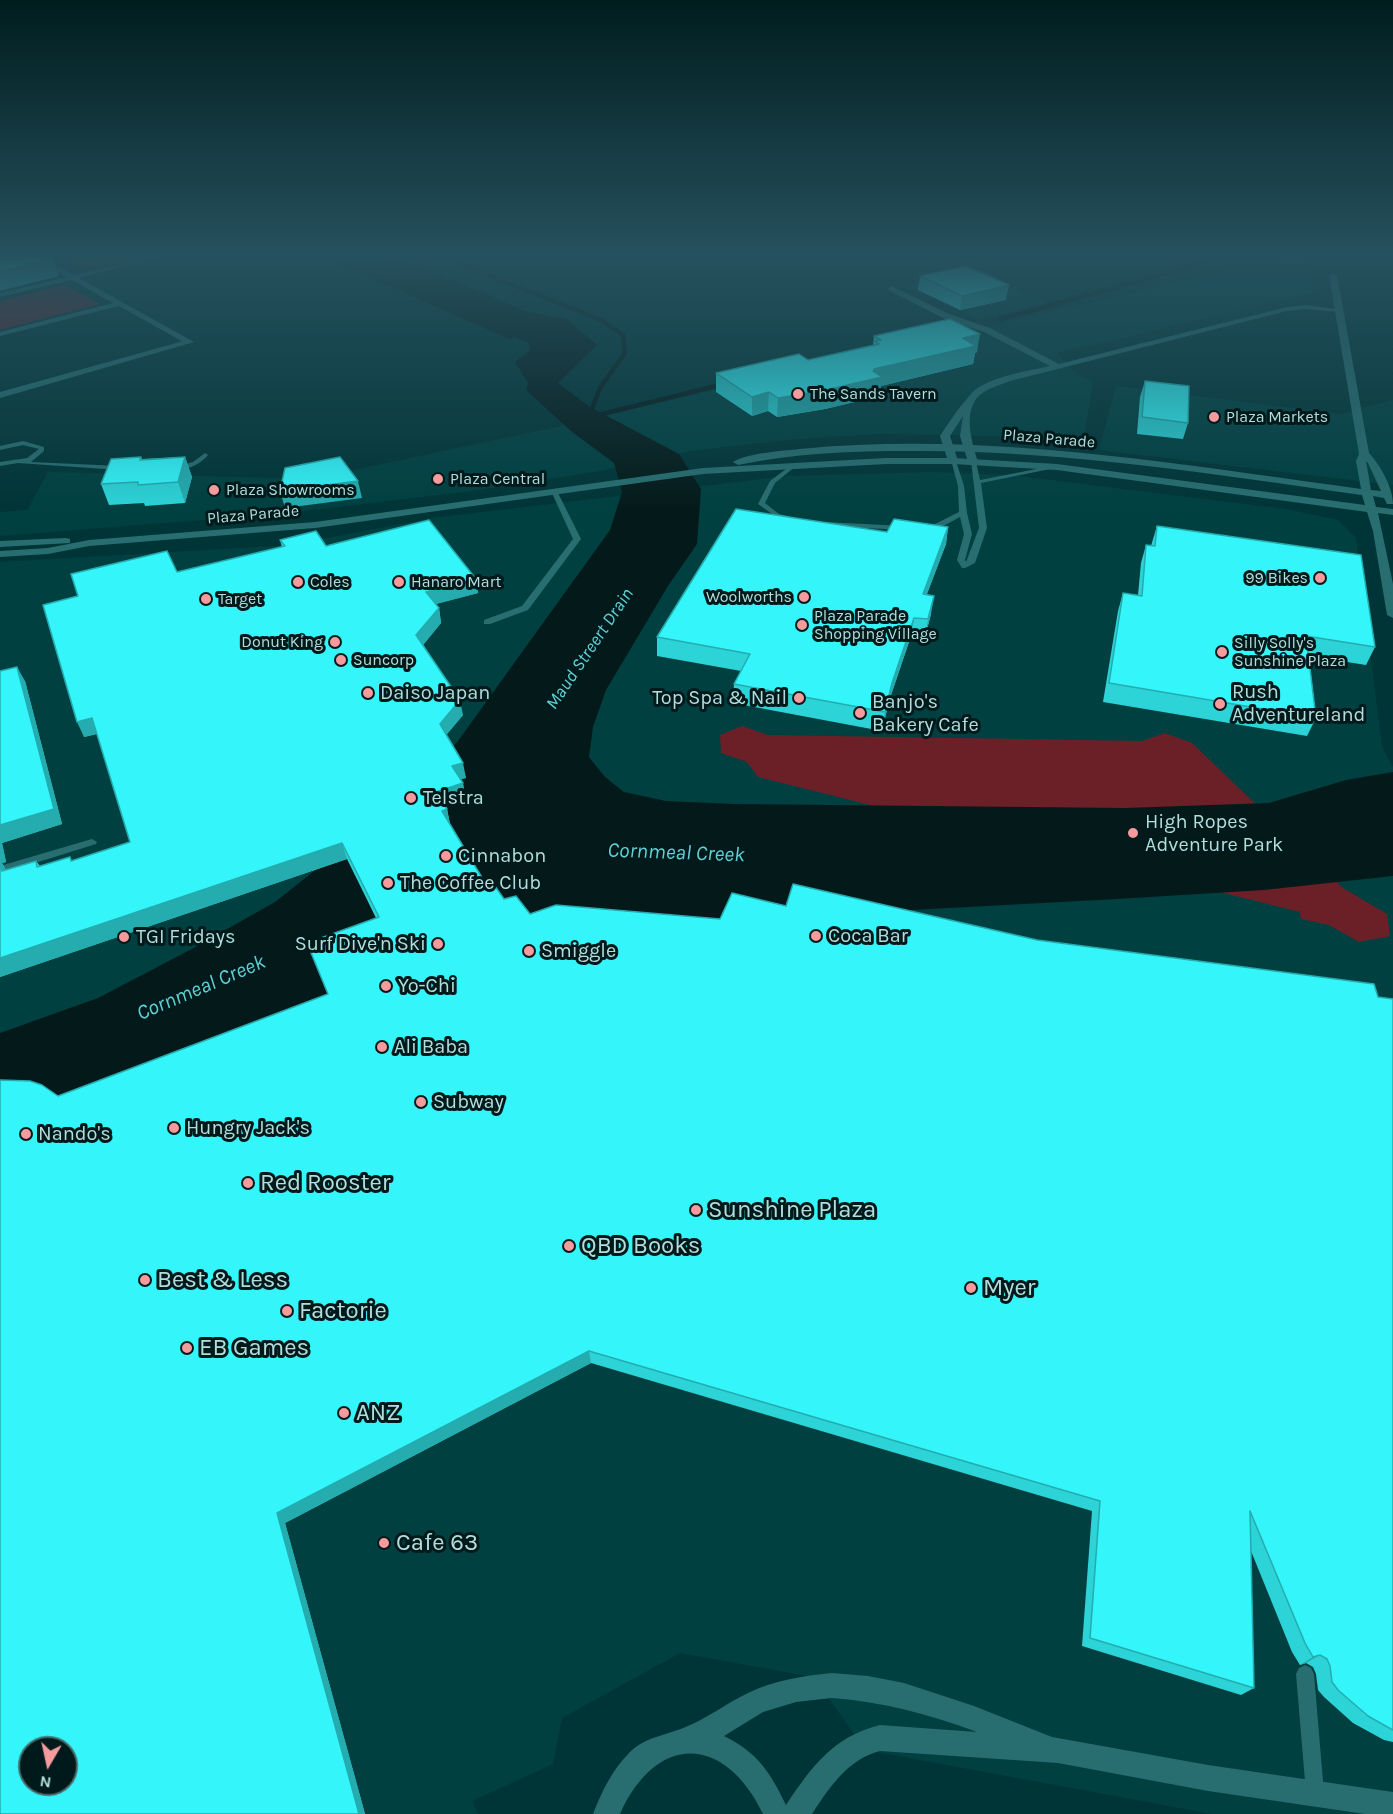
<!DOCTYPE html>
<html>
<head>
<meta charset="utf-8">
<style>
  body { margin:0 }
  #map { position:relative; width:1393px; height:1814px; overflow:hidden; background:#003537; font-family:Karla,sans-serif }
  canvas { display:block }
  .north { position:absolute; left:18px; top:1736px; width:60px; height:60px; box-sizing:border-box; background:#001a1b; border:2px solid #486869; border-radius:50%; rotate:189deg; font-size:16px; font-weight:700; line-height:24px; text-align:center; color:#b3dddd }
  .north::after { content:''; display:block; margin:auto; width:21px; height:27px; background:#f59b9e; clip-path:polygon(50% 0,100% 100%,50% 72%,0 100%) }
</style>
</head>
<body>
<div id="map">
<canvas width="1393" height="1814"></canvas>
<div class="north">N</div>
</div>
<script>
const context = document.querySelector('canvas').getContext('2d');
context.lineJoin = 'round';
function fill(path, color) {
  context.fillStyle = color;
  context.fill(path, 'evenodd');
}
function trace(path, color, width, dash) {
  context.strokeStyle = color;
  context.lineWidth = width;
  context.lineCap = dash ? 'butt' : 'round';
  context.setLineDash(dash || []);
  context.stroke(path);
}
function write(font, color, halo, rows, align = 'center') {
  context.font = font + ' Karla,sans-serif';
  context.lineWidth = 6;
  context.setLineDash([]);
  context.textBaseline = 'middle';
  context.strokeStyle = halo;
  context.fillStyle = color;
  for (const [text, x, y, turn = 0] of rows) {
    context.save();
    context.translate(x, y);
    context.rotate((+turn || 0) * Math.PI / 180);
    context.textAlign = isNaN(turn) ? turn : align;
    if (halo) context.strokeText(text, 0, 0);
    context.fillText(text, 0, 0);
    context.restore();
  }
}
fill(new Path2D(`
  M1292 256H1308L1313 293 1058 353 1075 373 1093 382 1083 445 1001 436 878 434 787 440 691 451 606 470 472 491 278 514 0 536V512L27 510 48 472 311 479 552 428Z
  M958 263 1046 303 977 319 909 287Z
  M1116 386 1340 414 1393 400V485L1099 450Z
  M932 472 1010 475 1286 509 1338 520 1356 538 1382 747 1393 767V1814H1212L866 1750 813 1677 680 1653 562 1718 553 1764 472 1801 478 1814H0V562L291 545 432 518 787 476ZM30 1748H66V1784H30Z`), '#004041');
fill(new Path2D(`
  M64 256H141L88 269Z
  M63 285 100 304 0 330V301Z
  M742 726 768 735 1142 741 1165 733 1192 743 1343 888 1387 914 1390 936 1359 942 1329 925 1301 919 1300 912 758 777 747 762 721 753 720 735Z`), '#6b2028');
fill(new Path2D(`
  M321 256H393L528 312 567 319 597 345 558 383 590 407 679 454 701 489 697 544 668 586 606 690 593 727 589 757 605 777 624 792 666 801 734 804 1125 808 1269 803 1346 780 1393 772V876L1264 890 1117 899 632 925 0 1122V1033L98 998 190 950 275 902 342 849 411 790 458 741 610 530 622 492 614 463 571 431 526 390 528 383 515 362 530 350 529 343 515 337 509 339Z`), '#041a1a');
trace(new Path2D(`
  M440 256 601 320 623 335 625 353 600 388 589 417
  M1001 319 1193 266 1215 256
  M590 417 728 383`), '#041a1a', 4.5);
fill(new Path2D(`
  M23 441 44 447V451L31 462 120 466 123 468 120 470 18 463 0 466V462L27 458 39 449 23 445 0 450V446Z
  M205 453 208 455C200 465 183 473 171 468L193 462Z
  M951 460 956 461 964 486 967 513 972 534 965 560 966 562 979 528 971 461 976 462 980 480 1057 465 1060 467 981 483 987 528 975 563 965 568H962L957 560 964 534 960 517C949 523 934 533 921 527L925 525 935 524 959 512 958 486Z
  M794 463 796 464V466L775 483 765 503 779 514 796 518V522H793L775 516 758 504 770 481Z
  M552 490 557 491 581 539 528 610 490 624H484V620L522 606 573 539 551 491Z
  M824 522 904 526 908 528 904 530 827 526 823 524Z
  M92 839 97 842 96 844 0 874V866Z
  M1305 1665 1311 1668 1314 1674 1324 1793 1321 1799 1315 1802 1309 1799 1306 1793 1296 1674 1299 1668Z`), '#286e70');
fill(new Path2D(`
  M31 256H39L74 275 153 256H164L79 278 194 342 187 344 119 306 0 336V332L113 303 72 280 0 297V293L66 277Z
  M891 286 949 314 990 328 1059 364 1287 307 1306 305 1342 310 1338 312 1306 309 1287 311 1010 381C1000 385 988 388 980 395 962 410 972 443 978 462L976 464 968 462 960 436 963 416 950 436 958 461 953 464 948 461 940 436C949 422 960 406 971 394 985 377 1029 371 1050 366L984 332 943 318 888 290Z`), '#286e70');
fill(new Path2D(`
  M1333 273 1337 275 1369 453C1381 466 1393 488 1393 504H1387L1384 498 1373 496 1376 507 1393 509V515L1378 513 1393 584V618L1387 615 1373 531 1367 512 1057 470 953 464H886L703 474 315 528 89 546 48 554 0 557V551L48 548 89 540 315 522 703 468 886 458H953L1057 464 1365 505 1362 495C1212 474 1062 450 910 451 852 451 795 453 738 465L733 462C746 453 783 451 800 449 987 431 1175 464 1361 489L1356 461 1359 454 1329 275ZM1366 461 1368 463 1381 491 1371 490Z
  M187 340 194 342 0 398V392Z
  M66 538 70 539V543L0 547V541Z
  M832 1673 868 1676 904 1683 974 1706 1052 1737 1208 1765 1393 1792V1814H1365L1208 1791 1058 1763 880 1751C848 1759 829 1788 812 1814H763C725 1735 657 1732 620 1814H593C602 1791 612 1770 630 1752 646 1736 669 1735 688 1726 709 1717 727 1703 748 1693 775 1680 803 1676 832 1673ZM832 1698C883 1702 929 1714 977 1732L880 1725C833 1737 812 1766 786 1805 770 1772 758 1753 724 1736L763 1712 796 1702Z`), '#286e70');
fill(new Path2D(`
  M920 276 1006 300 960 310 918 290Z
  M874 336 977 352 975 353 973 364 881 386 880 396 825 409 777 417 768 411 752 416 716 392V373L808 360 873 345Z
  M1145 381 1188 423 1183 439 1137 434 1140 397Z
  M141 457 142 459 185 457 192 477 185 503 145 506 144 503 109 505 101 484Z
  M1157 526 1375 647 1366 665 1309 656 1316 718 1307 736 1103 702 1118 611 1123 593 1138 595 1141 563 1146 545 1151 546Z
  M948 527 946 544 927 594 931 614 925 637 911 636 889 701 882 731 733 703 734 684 741 671 657 656V637L887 532Z
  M280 540 326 546 476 579 478 593 435 604 439 608 441 623 423 645 463 715 446 735 466 778 460 779 463 783 465 798 445 805 447 809 450 824 484 881 504 899 530 914 720 919 786 906 1037 940 1378 997 1393 999V1742L1384 1740 1353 1723 1324 1697 1318 1690 1316 1674 1313 1667 1306 1663 1300 1665 1292 1652 1251 1551 1254 1688 1241 1695 1082 1646 1092 1511 591 1363 285 1523 365 1814H0L58 1096 328 994 307 943 376 918 347 859 0 977V671L25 681 62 824 2 843 6 862 2 863 6 870 36 861 40 866 70 857 72 861 130 842 97 734 84 737 177 572 282 547Z`), '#2cd3d7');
fill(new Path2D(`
  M52 258 59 276 0 291V271Z
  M1009 285 1006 300 960 310 962 296Z
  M980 334 977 352 975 353 973 364 881 386 880 396 825 409 777 417 778 398 874 369 963 338Z
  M769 392 768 411 752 416V397Z
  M185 457 192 477 185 503 178 482Z
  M358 481 362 498 285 508 280 491Z
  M948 527 946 544 920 611 923 594Z
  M476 579 478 593 429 606 426 592Z
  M934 596 931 614 925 637 928 619Z
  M439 608 441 623 419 650 416 635Z
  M914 618 911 636 889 701 882 731 885 712 892 683Z
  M17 667 25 681 62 824 2 843 6 862 2 863 8 874 2 871 0 864V825Z
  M460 700 463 715 443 739 440 724Z
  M92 718 99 733 84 737 77 722Z
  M463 763 466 778 455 781 452 766Z
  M463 783 465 798 439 807 436 792Z
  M447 809 450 824 445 826 442 811Z
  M342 843 347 859 0 977V958Z
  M589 1351 591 1363 285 1523 365 1814H359L277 1513Z
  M1320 1655 1306 1663 1300 1665 1313 1657Z`), '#24acaf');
const building = new Path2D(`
  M0 256H43L52 258 0 271Z
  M966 266 1009 285 962 296 920 276Z
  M950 319 980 334 963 338 976 346 874 369 876 370 873 371 882 377 826 390 778 398 769 392 752 397 716 373 799 354 808 360 879 344 875 341 881 340 874 336Z
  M1145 381 1189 386 1188 423 1142 417Z
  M141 457 140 460 185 457 178 482 138 485V482L101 484 111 459Z
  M340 457 358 481 280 491 285 468Z
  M736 509 887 532 894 519 948 527 923 594 934 596 928 619 914 618 892 683 885 712 734 684 750 654 657 637Z
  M429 520 476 579 426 592 439 608 416 635 460 700 440 724 463 763 452 766 463 783 436 792 447 809 442 811 484 881 490 879 504 899 516 896 530 914 556 905 720 919 732 893 786 906 793 884 1037 940 1374 984 1378 997 1393 999V1730L1368 1716 1338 1690 1332 1682 1330 1666 1327 1659 1320 1655 1313 1657 1305 1643 1250 1511 1254 1688 1090 1638 1100 1501 589 1351 277 1513 359 1814H0V1080L30 1081 42 1085 58 1096 328 994 307 943 379 917 342 843 0 958V863L2 871 36 861 37 867 70 857 71 861 130 842 92 718 77 722 43 605 78 596 71 574 167 551 177 572 285 546 280 540 316 531 326 546ZM30 1748H66V1784H30Z
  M1157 526 1361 555 1375 647 1306 636 1316 718 1109 683 1123 593 1142 596 1146 545 1155 546Z
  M17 667 54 809 0 825V671Z`);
fill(building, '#33f5fa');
trace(building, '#24acaf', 1.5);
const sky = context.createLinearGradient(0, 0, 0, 510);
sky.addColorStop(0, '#001d1e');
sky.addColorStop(0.5, '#26515e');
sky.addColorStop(1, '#26515e00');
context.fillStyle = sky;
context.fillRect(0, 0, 1393, 510);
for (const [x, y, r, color] of [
  [798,394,6,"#f59b9e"],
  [1214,417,6,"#f59b9e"],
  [438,479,6,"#f59b9e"],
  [214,490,6,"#f59b9e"],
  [1320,578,6,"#f59b9e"],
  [298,582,6,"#f59b9e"],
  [399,582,6,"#f59b9e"],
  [804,597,6,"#f59b9e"],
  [206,599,6,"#f59b9e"],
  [802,625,6,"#f59b9e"],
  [335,642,6,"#f59b9e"],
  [1222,652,6,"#f59b9e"],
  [341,660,6,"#f59b9e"],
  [368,693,6,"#f59b9e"],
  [799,698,6,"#f59b9e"],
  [1220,704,6,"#f59b9e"],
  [860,713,6,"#f59b9e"],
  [411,798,6,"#f59b9e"],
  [1133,833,6,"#f59b9e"],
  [446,856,6,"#f59b9e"],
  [388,883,6,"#f59b9e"],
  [816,936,6,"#f59b9e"],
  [124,937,6,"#f59b9e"],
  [438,944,6,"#f59b9e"],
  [529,951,6,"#f59b9e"],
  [386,986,6,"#f59b9e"],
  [382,1047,6,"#f59b9e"],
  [421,1102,6,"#f59b9e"],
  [174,1128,6,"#f59b9e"],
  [26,1134,6,"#f59b9e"],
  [248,1183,6,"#f59b9e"],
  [696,1210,6,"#f59b9e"],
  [569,1246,6,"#f59b9e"],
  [145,1280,6,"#f59b9e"],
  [971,1288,6,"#f59b9e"],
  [287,1311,6,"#f59b9e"],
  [187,1348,6,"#f59b9e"],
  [344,1413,6,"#f59b9e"],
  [384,1543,6,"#f59b9e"]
]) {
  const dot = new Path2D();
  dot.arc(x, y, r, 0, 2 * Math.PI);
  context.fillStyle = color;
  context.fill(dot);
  trace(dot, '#001a1b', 2);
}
write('16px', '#b3dddd', '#001a1b', [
  ["The Sands Tavern",810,394],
  ["Plaza Markets",1226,417],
  ["Plaza Central",450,479],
  ["Plaza Showrooms",226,490],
  ["99 Bikes",1308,578,"right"],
  ["Coles",310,582],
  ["Hanaro Mart",411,582],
  ["Woolworths",792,597,"right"],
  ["Target",218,599],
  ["Plaza Parade",814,616],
  ["Shopping Village",814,634],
  ["Donut King",323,642,"right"],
  ["Silly Solly's",1234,643],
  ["Sunshine Plaza",1234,661],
  ["Suncorp",353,660]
], 'left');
write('16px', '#b3dddd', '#001a1b', [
  ["Plaza Parade",1049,439,5],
  ["Plaza Parade",253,515,-5]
]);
write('italic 18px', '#60d2d5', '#001a1b', [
  ["Maud Streert Drain",590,649,-56]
]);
write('20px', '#b3dddd', '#001a1b', [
  ["Rush",1232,692],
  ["Adventureland",1232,715],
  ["Daiso Japan",380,693],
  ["Top Spa & Nail",787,698,"right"],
  ["Banjo's",872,702],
  ["Bakery Cafe",872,725],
  ["Telstra",423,798],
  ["High Ropes",1145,822],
  ["Adventure Park",1145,845],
  ["Cinnabon",458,856],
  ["The Coffee Club",400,883],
  ["Coca Bar",828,936],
  ["TGI Fridays",136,937],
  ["Surf Dive'n Ski",426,944,"right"],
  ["Smiggle",541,951],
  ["Yo-Chi",398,986],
  ["Ali Baba",394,1047],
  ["Subway",433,1102],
  ["Hungry Jack's",186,1128],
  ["Nando's",38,1134]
], 'left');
write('italic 21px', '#60d2d5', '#001a1b', [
  ["Cornmeal Creek",676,853,2],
  ["Cornmeal Creek",201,988,-23]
]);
write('24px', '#b3dddd', '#001a1b', [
  ["Red Rooster",260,1183],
  ["Sunshine Plaza",708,1210],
  ["QBD Books",581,1246],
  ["Best & Less",157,1280],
  ["Myer",983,1288],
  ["Factorie",299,1311],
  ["EB Games",199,1348],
  ["ANZ",356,1413],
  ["Cafe 63",396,1543]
], 'left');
</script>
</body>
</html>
